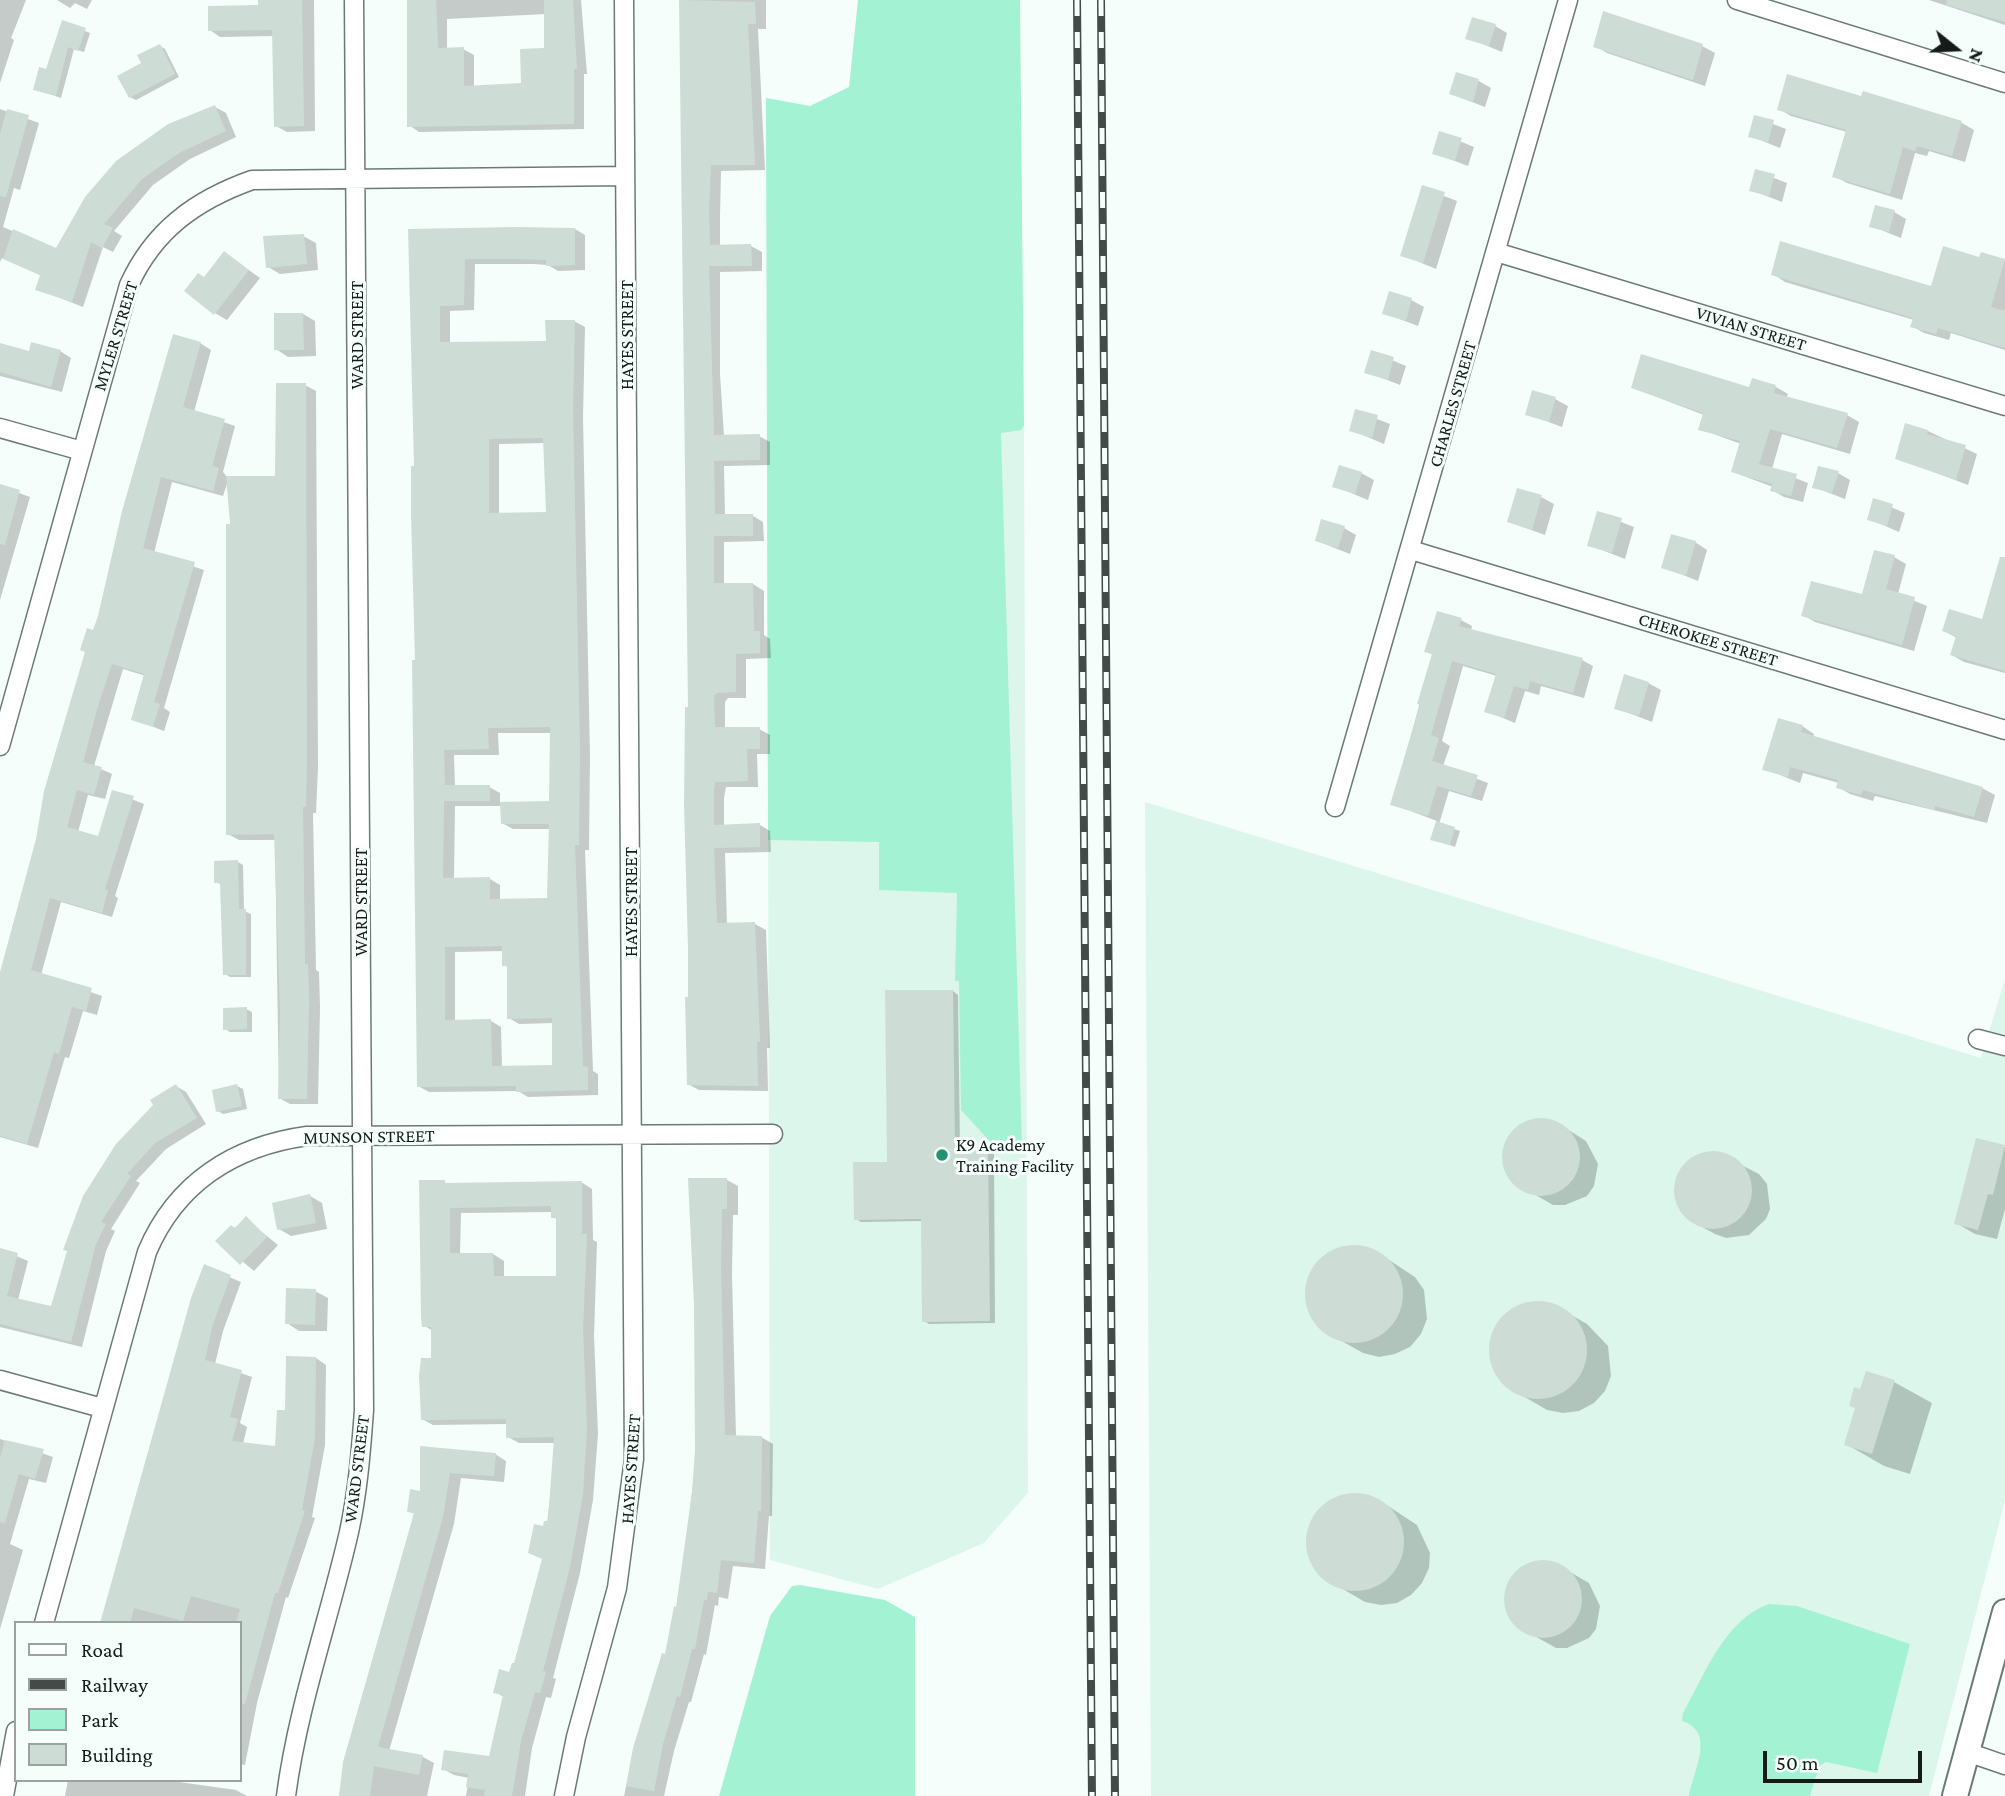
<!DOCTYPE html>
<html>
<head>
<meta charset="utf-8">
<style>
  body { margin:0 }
  #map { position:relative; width:2005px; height:1796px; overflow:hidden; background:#f5fefa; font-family:"Crimson Pro",serif }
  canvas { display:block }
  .legend { position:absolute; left:14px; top:1621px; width:228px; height:161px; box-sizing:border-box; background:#f5fefa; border:2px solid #9ba3a0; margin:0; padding:9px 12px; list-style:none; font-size:21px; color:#151b19 }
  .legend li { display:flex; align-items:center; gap:14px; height:35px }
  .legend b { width:35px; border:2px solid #9ba3a0 }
  .north { position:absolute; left:1921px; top:14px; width:70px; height:70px; -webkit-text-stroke:5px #f5fefa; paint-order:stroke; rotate:108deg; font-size:19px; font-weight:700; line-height:28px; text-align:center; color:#151b19 }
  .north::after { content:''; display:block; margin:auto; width:24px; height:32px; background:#151b19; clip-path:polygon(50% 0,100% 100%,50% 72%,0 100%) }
  .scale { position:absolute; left:1763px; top:1751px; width:159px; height:32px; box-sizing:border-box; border:4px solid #151b19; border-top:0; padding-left:9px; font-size:21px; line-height:24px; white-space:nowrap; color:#151b19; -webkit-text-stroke:5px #f5fefa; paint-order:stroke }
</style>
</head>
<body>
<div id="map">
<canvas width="2005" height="1796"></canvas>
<ul class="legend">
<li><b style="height:9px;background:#fff"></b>Road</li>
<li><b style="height:9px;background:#434a47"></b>Railway</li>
<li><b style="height:19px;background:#a3f2d4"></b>Park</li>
<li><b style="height:19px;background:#cdddd6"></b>Building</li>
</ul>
<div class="north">N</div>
<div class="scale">50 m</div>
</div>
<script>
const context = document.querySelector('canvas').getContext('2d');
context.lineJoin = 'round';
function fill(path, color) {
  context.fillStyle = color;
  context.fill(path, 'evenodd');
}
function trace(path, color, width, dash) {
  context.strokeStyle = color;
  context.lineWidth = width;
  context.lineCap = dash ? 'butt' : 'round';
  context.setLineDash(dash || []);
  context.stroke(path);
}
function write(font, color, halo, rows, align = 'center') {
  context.font = font + ' "Crimson Pro",serif';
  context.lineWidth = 6;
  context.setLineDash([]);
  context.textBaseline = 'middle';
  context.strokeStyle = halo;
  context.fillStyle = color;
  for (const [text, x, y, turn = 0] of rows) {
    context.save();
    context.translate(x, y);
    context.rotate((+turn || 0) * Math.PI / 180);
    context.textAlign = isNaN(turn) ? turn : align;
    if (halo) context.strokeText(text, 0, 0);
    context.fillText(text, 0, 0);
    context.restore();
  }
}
fill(new Path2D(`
  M1024 425 1028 1493 984 1543 878 1589 770 1560 767 434Z
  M1145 802 1981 1058 2005 979V1500L1929 1796H1151Z`), '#ddf6eb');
fill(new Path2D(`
  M858 0H1020L1024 425 1021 430 1001 433 1022 1146 996 1148 961 1110 959 981H955L957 893 879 890V842L768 840 766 98 810 106 849 87Z
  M800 1585 885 1600 915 1617V1796H719L770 1616 792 1586Z
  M1769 1604 1797 1606 1910 1644 1877 1773 1826 1762 1819 1766 1810 1796H1689C1694 1769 1716 1732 1682 1721L1683 1713C1705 1674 1725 1619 1769 1604Z`), '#a3f2d4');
fill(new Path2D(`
  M0 0H26L11 38 14 40 0 83Z
  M57 0H92L87 9 75 3 70 8Z
  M259 0H314L315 131 287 132 276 126 274 36 220 37 210 30 260 7Z
  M410 0H581L587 74H584V129L419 132 409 125ZM546 14V50L523 85 474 87V55L463 49H447V19Z
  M681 0H766V29H758L765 170 721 171 720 217V246H751L762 252V271L720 272V374L724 436H759L770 442V465L724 466 725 516H753L763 522 764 541 724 542V585L753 584 764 591V635L770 639 771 658 746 659V698H728L725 702V729H759L770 735V754H757L758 787H726L724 798V826L760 825 770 831 771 852 725 853 727 925 755 924 766 930 770 1048H767L768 1091 699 1090 688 1084 689 708Z
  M1929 0H2005V25Z
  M63 22 90 33 84 52 74 49 61 98 35 89 47 71Z
  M1495 26 1507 33 1502 52 1468 38Z
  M160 46 165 49 179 77 136 100 130 97Z
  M1595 46H1702L1715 53 1705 86 1607 53Z
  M1479 81 1491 88 1485 107 1451 94Z
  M1864 93 1962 123 1974 130 1965 162 1929 151 1927 156 1915 153 1902 200 1847 183 1834 176 1847 132 1791 116 1779 109 1863 98Z
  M215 107 226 113 236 137 190 159 153 185 114 231 122 236 113 252 103 247 83 307 37 289 42 276 2 258 0 262V109L39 123 20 190 14 188 3 227 56 250Z
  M1755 117 1786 129 1780 148 1750 136Z
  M1440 133 1474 147 1468 166 1434 153Z
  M1756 171 1787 183 1782 202 1751 190Z
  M1423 188 1457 201 1436 269 1402 255Z
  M1894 212 1906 219 1901 238 1871 226Z
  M575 229 585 235V270L558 271 548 265 533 264H475L474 310 450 311V344L547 343 574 321 585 327 583 417 590 756 589 850H585L593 1071 598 1074V1095L528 1097 518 1091 429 1092 418 1086 416 468 409 231ZM545 443 548 514H499V444ZM498 733H551L550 803H500V793L489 787H455L454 755H499ZM455 806H502V823L513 829H550L549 900 500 901V885L490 879H454ZM504 951V965L509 968V1018L519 1024 554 1023 553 1067H502L501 1027 491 1021 455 1022V952Z
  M303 236 316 243 318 270 280 274 268 267Z
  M225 253 260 278 227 320 215 313 205 279Z
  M1982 254 2005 261V350L1951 333 1949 340 1924 333 1912 326 1914 320 1785 282 1773 274 1932 288 1980 259Z
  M1411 300 1424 307 1418 326 1384 313Z
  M303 314 315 321 316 356 288 357 276 349Z
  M200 343 211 350 194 412 235 426 223 472 228 478 277 477 305 385 316 391 318 767 316 813H313L316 970 319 972 320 1008 318 1104H290L279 1098 275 840H239L228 834 232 526 228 481 223 496 172 482 154 553 204 570 164 708 170 712 164 731 133 719 146 676 123 669 94 766 112 774 105 799 88 795 78 832 99 838 113 792 144 804 115 896 118 898 112 917 61 902 41 975 102 996 97 1015 83 1011 69 1058 65 1057 38 1148 0 1137V979L94 632Z
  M0 345 30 353 60 351 71 358 62 392 0 376Z
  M1372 352 1406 366 1400 385 1367 372Z
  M1776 387 1788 394 1786 398 1847 415 1859 422 1850 454 1782 434 1772 469 1808 483 1803 502 1784 497 1772 490 1773 487 1733 472 1741 444 1700 429 1704 415 1633 388 1750 389Z
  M1555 399 1568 406 1562 427 1527 414Z
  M1356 411 1390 424 1384 444 1351 430Z
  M1928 431 1977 454 1968 485 1897 458Z
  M1361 473 1374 480 1368 500 1334 486Z
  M1838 473 1850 480 1845 499 1814 487Z
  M0 486 30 497 0 600Z
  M1541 497 1554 504 1545 535 1509 522Z
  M1874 500 1905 513 1899 532 1869 519Z
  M1598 513 1634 527 1625 559 1589 545Z
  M1344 528 1356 535 1350 554 1317 541Z
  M1695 542 1707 550 1698 581 1663 567Z
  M1894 557 1906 564 1898 594 1927 606 1914 651 1815 622 1803 615 1863 596Z
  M2005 589V673L1964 662 1952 655 1957 638 1944 631 1983 622Z
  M1461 620 1472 626 1471 631 1582 660 1593 666 1584 698 1541 686 1539 695 1525 691 1515 723 1486 711 1497 676 1463 666 1442 741 1450 746 1443 766 1488 783 1482 801 1449 791 1439 824 1460 831 1455 847 1432 839 1437 821 1392 804 1433 655 1426 651Z
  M1648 683 1661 690 1652 722 1616 708Z
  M1802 726 1814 734 1813 738 1982 788 1995 795 1987 823 1875 796 1873 801 1850 794 1838 787 1839 783 1803 773 1800 783 1765 769Z
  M238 862 243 865 244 911 251 914V977H230L225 974 222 885 216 882Z
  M953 991 958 995 960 1149 988 1148 994 1152 995 1323 929 1324 924 1321 922 1221 861 1222 856 1219 889 1163Z
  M246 1009 252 1012V1032H230L225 1029Z
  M176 1086 186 1092 206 1124 166 1149 136 1181 140 1183 111 1229 115 1231 106 1251 82 1347 0 1327V1249L28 1261 18 1300 52 1308 69 1251Z
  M237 1086 243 1089 247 1109 223 1114 218 1111Z
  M1530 1120 1556 1122 1586 1141 1598 1164 1594 1186 1587 1196 1565 1205H1553L1513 1182 1503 1160 1504 1147 1510 1135Z
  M1977 1140 2005 1147V1209L1997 1239 1975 1234 1956 1223Z
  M1716 1152 1759 1174 1767 1184 1770 1209 1766 1219 1749 1235 1726 1238 1715 1234 1695 1223 1679 1205 1677 1180 1691 1159Z
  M727 1180 738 1186V1215H733L732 1274 736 1437H761L773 1444 772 1516H769L765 1569 733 1566 728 1599 719 1597 718 1606 715 1605 706 1655 704 1654 691 1702H689L674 1751 664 1796H624L634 1749 667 1656 678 1609 697 1450 696 1305Z
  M444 1182 449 1185 581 1182 592 1189 593 1240 597 1242 594 1336 598 1434 593 1500 580 1573 553 1678 556 1679 551 1698 546 1697 532 1748 525 1796H466L469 1778 454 1775 443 1769 490 1758 504 1697 495 1692 515 1665 543 1560 556 1443H519L508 1437V1424L433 1425 422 1419 432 1360 433 1331 423 1325ZM553 1212V1217L558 1220 557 1278H504V1261L493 1254 460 1255 461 1213Z
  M310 1196 322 1203 327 1229 291 1236 279 1229Z
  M246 1219 278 1245 254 1271 218 1241Z
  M1347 1246 1377 1252 1415 1277 1424 1290 1427 1319 1421 1334 1410 1347 1395 1354 1379 1357 1363 1353 1322 1330 1312 1317 1307 1301 1311 1272 1333 1251Z
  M205 1267 241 1282 223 1331 215 1364 252 1377 240 1423 247 1427 243 1444 277 1448 287 1412 316 1358 326 1365 325 1445 312 1517 315 1518 288 1598 286 1597 257 1703 245 1765 240 1764V1623H102Z
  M315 1291 328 1298 327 1331H299L287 1323Z
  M1531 1303 1561 1309 1587 1324 1608 1346 1611 1376 1605 1391 1594 1403 1579 1411 1563 1413 1547 1410 1506 1386 1496 1373 1491 1358 1495 1328 1517 1307Z
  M1894 1382 1932 1403 1910 1474 1884 1466 1846 1444 1861 1392Z
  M0 1439 53 1457 46 1483 29 1479 10 1544 23 1550 0 1629Z
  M422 1448 495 1454 506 1461 504 1482 461 1478 454 1524 389 1751 423 1757 434 1763 427 1796H342L415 1514 409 1511 422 1493Z
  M1349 1495 1379 1500 1417 1525 1430 1553 1429 1568 1422 1583 1411 1595 1397 1603 1381 1605 1365 1602 1324 1578 1314 1565 1308 1550V1535L1322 1508Z
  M1533 1563 1558 1565 1589 1583 1600 1606 1596 1629 1589 1638 1567 1648H1556L1515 1625 1506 1602 1507 1590 1512 1578Z
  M68 1780H165L236 1790 247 1796H65Z`), '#0003');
fill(new Path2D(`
  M258 0H302L304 126 274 127 272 30 208 31V6L258 5Z
  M407 0H436L438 48 464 47V86L521 83 520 49 544 48V0H573L577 69H574V124L407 127Z
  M679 0 755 2 756 24H748L755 165H711L709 210 710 245 751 244 752 266H709L714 435 760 434V460L714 461 715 514H753V536H714V583H753L754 631H760V653L736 654V692L717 693 714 696 715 727H760V749H747L748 781 715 782 714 791V825L760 823V847L714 848 717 923 755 922 760 1042H757L758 1086 687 1085 685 997H688V949L684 804 685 707H688Z
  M1947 0H2005V22L1946 5Z
  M1603 11 1703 44 1693 80 1593 47Z
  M1472 17 1496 24 1489 46 1465 39Z
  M62 20 86 28 78 51 68 47 56 96 33 90 39 67 46 69Z
  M160 44 175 74 129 98 117 76 141 63 137 55Z
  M1456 72 1479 79 1473 102 1449 94Z
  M1787 74 1861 96 1863 91 1962 121 1952 156 1917 146 1915 151 1903 147 1890 194 1832 177 1846 130 1777 110Z
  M215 105 226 131 179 153 142 179 104 224 113 228 102 248 91 242 72 302 35 290 40 275 3 259 13 229 56 248 85 197 116 161 168 124Z
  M7 109 29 115 6 197 0 196V134Z
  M1754 115 1774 120 1768 142 1748 137Z
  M1439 131 1462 138 1455 161 1432 154Z
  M1755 169 1775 174 1769 196 1749 191Z
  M1422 185 1445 192 1423 263 1400 256Z
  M1875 205 1895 210 1889 232 1869 227Z
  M516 227 575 228V265L546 266V260L521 259H465L464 305 440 306V342L546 341 545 320H575L573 410 580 749 579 845H575L583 1066 588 1067V1090L516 1092V1086L417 1087 412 660H415L411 515V466H414L408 229ZM543 438 546 512 489 513V439ZM550 727 549 801 500 802 501 824H549L547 898 490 899V877L443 878 444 801H490V785H445L444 750 489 749 488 728ZM502 946V966H507V1019L552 1018V1065L492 1066 491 1019 445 1020V947Z
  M304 234 307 264 266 268 263 236Z
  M1780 241 1931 286 1943 246 1979 257 1981 252 2005 259 1991 307 2005 311V348L1938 328 1936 334 1910 327 1913 318 1771 275Z
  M224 251 249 270 214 315 184 291 198 273 204 277Z
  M1389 291 1412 298 1406 321 1382 314Z
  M274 313H303L304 350H274Z
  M173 334 201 342 183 407 225 419 212 466 219 468 213 491 161 477 143 548 195 562 154 702 160 704 153 727 131 720 144 674 112 664 98 706 83 762 102 767 94 795 77 790 67 827 98 836 112 790 134 796 105 889 108 890 102 913 50 898 31 970 92 988 86 1011 72 1007 59 1054 54 1052 27 1144 0 1136V972L36 839 44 791 85 652 80 650 87 628 93 630 98 616 122 511Z
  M31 342 61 350 51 387 0 372V343L29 351Z
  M1371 350 1394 357 1388 380 1364 373Z
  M1641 354 1749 387 1752 378 1776 385 1774 393 1848 413 1837 448 1770 429 1759 464 1797 474 1791 496 1770 491 1772 484 1731 472 1740 441 1698 430 1703 413 1631 388Z
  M276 383H306L307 760 306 807H303L305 964H308L309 1001 307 1099H278L280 1013 274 834 226 835V524H230L226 476H275Z
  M1532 390 1556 397 1549 422 1525 415Z
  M1355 409 1378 415 1372 438 1349 431Z
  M1905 423 1928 430 1927 434 1966 445 1956 480 1895 459Z
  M1339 465 1362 472 1355 494 1332 487Z
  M1818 466 1839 471 1832 493 1812 488Z
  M0 484 20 490 5 545 0 544Z
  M1517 488 1542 495 1532 530 1507 522Z
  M1873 498 1893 504 1887 526 1867 520Z
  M1597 511 1622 518 1612 553 1587 546Z
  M1321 519 1345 526 1338 548 1315 541Z
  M1671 534 1696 541 1686 576 1661 568Z
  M1874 550 1895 555 1886 589 1915 597 1902 645 1801 616 1811 581 1862 594Z
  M2000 557H2005V671L1950 655 1956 636 1942 631 1949 609 1982 619Z
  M1437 611 1462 618 1459 626 1583 658 1573 693 1530 681 1528 690 1514 686 1504 718 1484 712 1496 674 1452 661 1431 735 1439 738 1432 761 1478 775 1471 796 1437 786 1428 816 1390 805 1420 705 1417 704 1432 654 1424 652Z
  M1624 674 1649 682 1639 716 1614 709Z
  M1778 718 1803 725 1801 732 1983 787 1974 817 1935 806 1934 810 1863 790 1861 795 1836 788 1838 780 1790 767 1788 777 1762 770Z
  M1436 821 1455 827 1450 845 1430 840Z
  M238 860 239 909H246V975H223L220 883H214V861Z
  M885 990H953L955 1147H988L990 1321 922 1322 921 1219 854 1220 853 1162H887Z
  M247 1007V1029L223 1030V1008Z
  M176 1084 197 1118 155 1143 127 1174 131 1176 101 1222 106 1224 96 1244 71 1342 0 1324V1248L18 1253 7 1296 51 1306 67 1251 63 1250 83 1196 116 1144 153 1105 150 1100Z
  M237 1084 242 1106 216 1112 212 1090Z
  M1502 1157a39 39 0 1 1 78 0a39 39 0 1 1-78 0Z
  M1976 1138 2005 1145 1993 1195 1988 1194 1978 1230 1954 1224Z
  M1674 1190a39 39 0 1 1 78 0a39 39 0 1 1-78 0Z
  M688 1178H727V1209H722L721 1267 725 1435 762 1436 761 1511H758L754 1563 721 1560 717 1593 708 1592 707 1600H704L695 1649H692L680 1697 677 1696 663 1744 654 1791 626 1786 633 1748 662 1653 665 1654 674 1606 676 1607 692 1493 695 1450 694 1305Z
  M419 1180H445V1183L582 1181V1234H587L583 1329 587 1427 583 1494 570 1567 543 1671 546 1672 540 1693 535 1692 521 1741 512 1796H484L485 1790 466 1787 468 1774 441 1770 444 1750 489 1756 503 1695 493 1693 499 1669 509 1672 512 1663H514L542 1559 528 1553 534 1524 543 1526 544 1521H548L554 1437 506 1438V1419L421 1420 419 1376 421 1358H431V1327H422L421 1317ZM551 1206V1218H556V1276H494L493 1253H450V1208Z
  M310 1194 316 1223 277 1230 272 1203Z
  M246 1216 267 1237 240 1265 215 1241 231 1225 235 1228Z
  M1305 1294a49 49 0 1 1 98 0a49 49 0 1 1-98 0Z
  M204 1264 231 1275 213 1324 205 1360 242 1370 230 1417 238 1419 232 1441 275 1446 277 1410H285L286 1356 316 1357 315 1438 302 1510 305 1511 278 1593H275L245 1704 240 1703V1623H236L240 1609 191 1596 183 1621 134 1608 130 1623H100L191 1298Z
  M286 1288 316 1289 315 1325 285 1324Z
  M1489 1350a49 49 0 1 1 98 0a49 49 0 1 1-98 0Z
  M1866 1371 1895 1380 1872 1454 1844 1445 1855 1408 1849 1406 1854 1387 1860 1389Z
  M5 1440 44 1449 35 1479 19 1474 5 1523 0 1522V1458Z
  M420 1446 496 1453 494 1476 450 1473 443 1517 378 1747 423 1755 419 1775 374 1766 370 1796H339L343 1762 414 1513 407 1512 410 1489 420 1491Z
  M1306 1542a49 49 0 1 1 98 0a49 49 0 1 1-98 0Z
  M1504 1599a39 39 0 1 1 78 0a39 39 0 1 1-78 0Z`), '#cdddd6');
const minor = new Path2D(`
  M1737 0 2005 83
  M1496 252 2005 406
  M0 428 82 451
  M1411 550 2005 730
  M0 746 129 285C154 230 196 200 252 180L625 176
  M1335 807 1568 0
  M1978 1039 2005 1046
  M0 1380 102 1408
  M44 1623 147 1252C176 1183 234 1146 307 1136L773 1134
  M1967 1752 2005 1765
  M4 1796 16 1731
  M286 1796C298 1705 329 1620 349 1532 358 1491 361 1451 364 1410L354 0
  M564 1796 576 1737 617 1588 634 1459 624 0`);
const secondary = new Path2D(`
  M1955 1796 2005 1612`);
trace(minor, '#6c7a74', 21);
trace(secondary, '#6c7a74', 28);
trace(minor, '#fff', 18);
trace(secondary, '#fff', 24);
const rail = new Path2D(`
  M1077 0 1092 1796
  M1101 0 1115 1796`);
trace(rail, '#434a47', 8);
trace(rail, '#f5fefa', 5, [16]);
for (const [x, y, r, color] of [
  [942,1155,7,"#249170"]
]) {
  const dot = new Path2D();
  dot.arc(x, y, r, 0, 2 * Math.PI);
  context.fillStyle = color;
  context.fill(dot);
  trace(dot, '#f5fefa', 2.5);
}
write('18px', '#151b19', '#f5fefa', [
  ["VIVIAN STREET",1751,329,17],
  ["WARD STREET",357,335,-90],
  ["HAYES STREET",627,335,-90],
  ["MYLER STREET",116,336,-73],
  ["CHARLES STREET",1453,404,-74],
  ["CHEROKEE STREET",1708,640,17],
  ["WARD STREET",361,902,-90],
  ["HAYES STREET",631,902,-90],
  ["MUNSON STREET",369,1137,-1],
  ["WARD STREET",357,1469,-83],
  ["HAYES STREET",631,1469,-86]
]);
write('18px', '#151b19', '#f5fefa', [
  ["K9 Academy",956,1145],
  ["Training Facility",956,1166]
], 'left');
</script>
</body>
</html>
